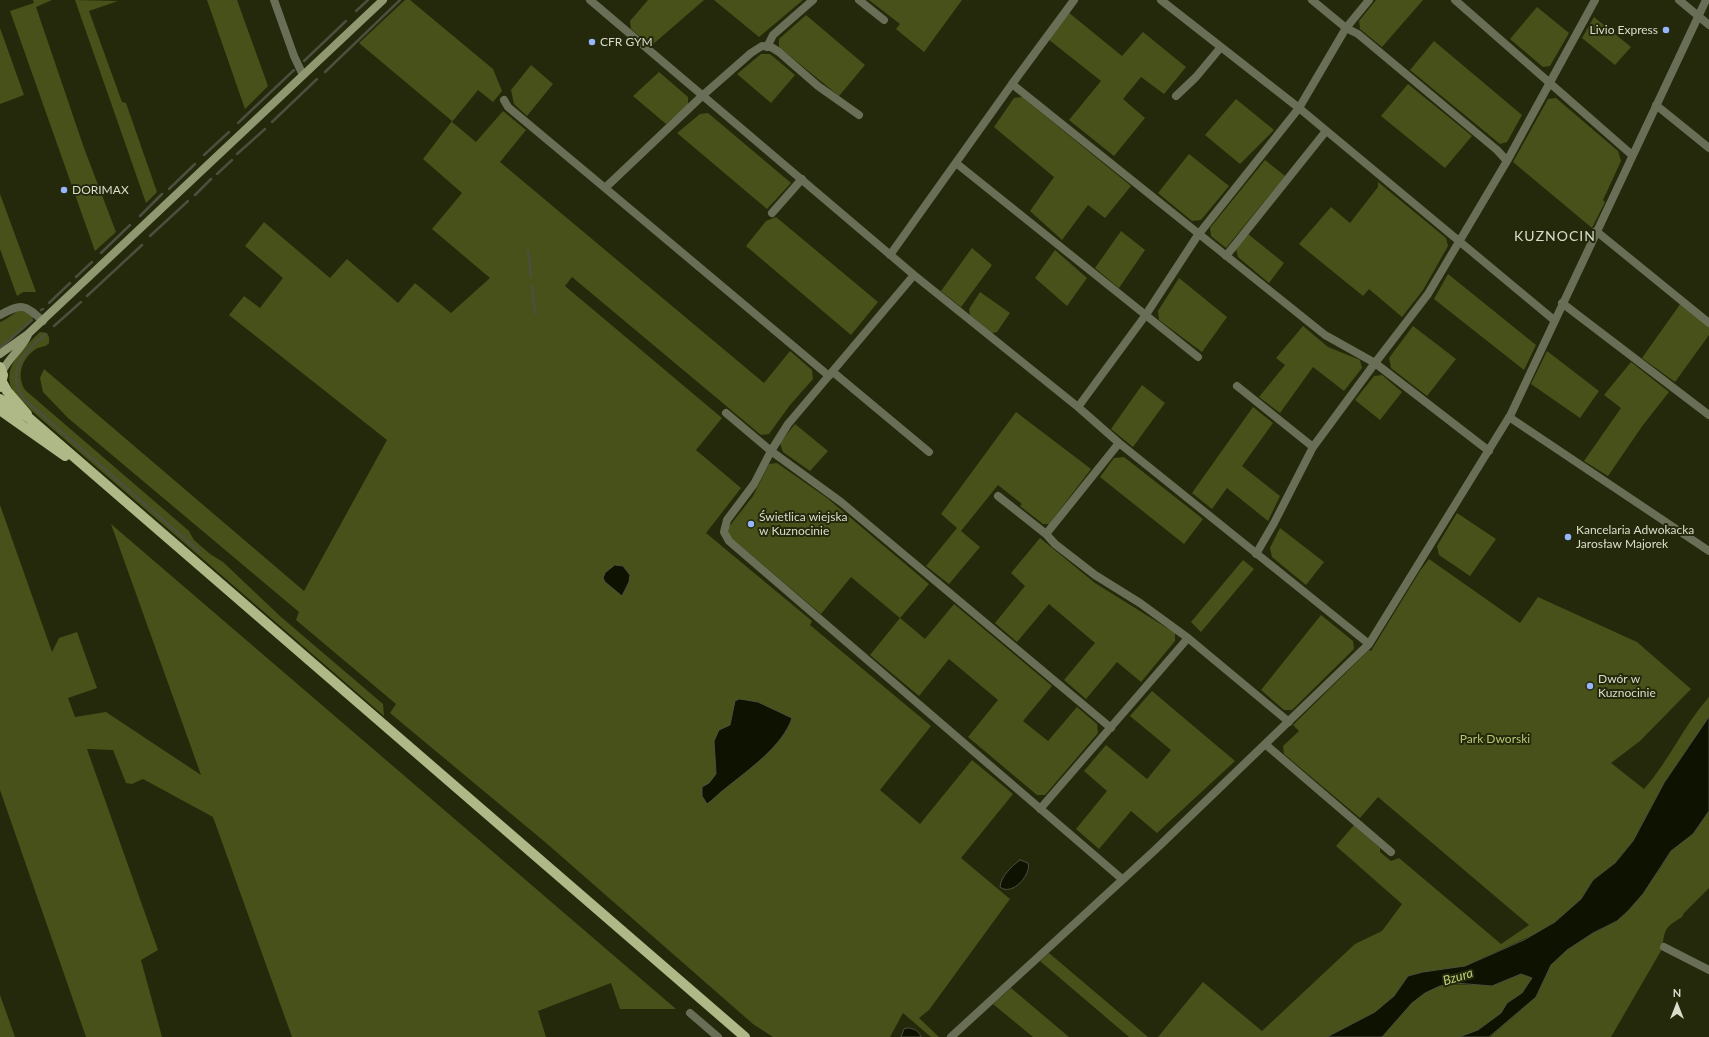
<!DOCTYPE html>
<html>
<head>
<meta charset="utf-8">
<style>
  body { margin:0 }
  #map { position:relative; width:1709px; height:1037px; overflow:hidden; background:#24290b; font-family:Lato,sans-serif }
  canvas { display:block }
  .north { position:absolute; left:1657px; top:985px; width:40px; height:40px; -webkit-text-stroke:3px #24290b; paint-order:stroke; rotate:0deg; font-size:11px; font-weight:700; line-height:16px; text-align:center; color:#d9decc }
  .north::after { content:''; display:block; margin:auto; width:14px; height:18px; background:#d9decc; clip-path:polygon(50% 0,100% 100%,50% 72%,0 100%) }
</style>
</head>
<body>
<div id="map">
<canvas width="1709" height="1037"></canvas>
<div class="north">N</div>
</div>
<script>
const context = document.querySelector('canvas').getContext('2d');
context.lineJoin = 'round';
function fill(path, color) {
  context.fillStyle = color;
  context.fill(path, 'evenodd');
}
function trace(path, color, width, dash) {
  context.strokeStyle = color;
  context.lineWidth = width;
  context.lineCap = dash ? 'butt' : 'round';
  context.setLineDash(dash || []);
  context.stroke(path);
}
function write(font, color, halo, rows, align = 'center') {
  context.font = font + ' Lato,sans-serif';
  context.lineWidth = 4;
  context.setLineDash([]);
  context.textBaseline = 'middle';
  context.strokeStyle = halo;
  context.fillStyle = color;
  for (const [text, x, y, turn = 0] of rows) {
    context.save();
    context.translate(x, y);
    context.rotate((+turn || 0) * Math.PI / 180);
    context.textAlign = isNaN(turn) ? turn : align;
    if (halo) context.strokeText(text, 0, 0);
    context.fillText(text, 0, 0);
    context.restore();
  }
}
fill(new Path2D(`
  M33 0H52L36 7 84 148 116 232 95 251 10 11 34 3Z
  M75 0 118 1 89 11 122 102 126 103 157 192 146 203Z
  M207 0H237L268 86 245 109Z
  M405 0H410L493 69 502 91 493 102 478 90 452 122 476 142 503 111 526 130 500 162 764 383 790 351 812 370 813 379 790 405 769 434 761 435 572 277 565 286 722 418 696 450 741 488 706 533 812 621 810 625 931 726 880 790 920 824 972 760 1013 794 961 858 1010 899 929 1010 919 1018 939 1037H931L903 1013 890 1037H773L753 1024 545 842 390 713 396 704 296 620 299 612 68 418 43 392 40 378 44 369 304 591 387 440 229 315 244 296 260 308 283 278 245 246 264 222 330 278 347 259 398 303 415 283 451 313 490 278 432 229 462 193 423 159 452 121 359 43Z
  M648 0H704L651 46 631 29 630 21Z
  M714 0H803L759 37Z
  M869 0H962L924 52 896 29 900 24Z
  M1376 0H1423L1382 47 1360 29 1359 21Z
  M1537 7 1569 33 1550 66 1543 67 1510 39Z
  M1068 12 1122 56 1143 32 1186 67 1164 94 1141 77 1123 99 1145 118 1114 156 1069 120 1101 81 1048 39Z
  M806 15 865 65 839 96 779 47V39Z
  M1594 17 1631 47 1615 65 1582 38Z
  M0 28 24 95 0 104Z
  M1434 41 1522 115 1507 142 1500 144 1410 70Z
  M761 54H770L795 75 771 103 737 74Z
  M531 65 553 84 527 116 514 104 511 90Z
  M659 72 688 97V105L666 124 633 96Z
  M1408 84 1472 136 1445 168 1381 116Z
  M1022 97 1131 186 1105 218 1088 205 1062 240 1030 211 1054 177 994 127 1014 98Z
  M1556 98 1618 151 1621 161 1603 200 1605 202 1592 228 1513 162 1548 99Z
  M1236 99 1274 130 1240 164 1205 135Z
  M708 113 791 183 767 209 677 133 700 114Z
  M1189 154 1229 186 1201 220 1192 221 1158 193Z
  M1265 160 1285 176 1226 248 1211 236 1210 228Z
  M1378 182 1446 238 1448 246 1423 290 1402 317 1369 289 1363 296 1299 244 1331 207 1350 223 1378 187Z
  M0 194 36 292H23L17 296 0 249Z
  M776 217 878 302 851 335 746 246 766 221Z
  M1121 231 1145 250 1119 288 1095 268Z
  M1248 234 1284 263 1269 283 1238 257 1236 249Z
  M972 248 992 265 961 307 941 291Z
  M1055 250 1087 278 1067 306 1035 278Z
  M1448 274 1536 345 1524 370 1434 299Z
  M1179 278 1227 317 1202 352 1159 320 1158 311Z
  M980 292 1010 313 997 332 992 333 970 315 969 309Z
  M1681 303 1709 326V335L1675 382 1642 358Z
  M22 310 31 314 33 317 31 322 0 350V322C8 319 14 312 22 310Z
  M1303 326 1328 347 1360 360 1362 368 1344 391 1313 367 1280 413 1259 397 1285 365 1276 358Z
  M1413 326 1456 359 1427 396 1391 368 1389 358Z
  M40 332 47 333 49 337V343C45 348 41 346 36 349 22 358 16 375 25 390L189 531 194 540 210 554 223 562 281 617 383 704 384 716 32 411C26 404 18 398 13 391 0 367 25 347 40 332Z
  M1547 351 1599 391 1580 418 1531 384Z
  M1631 362 1669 392 1643 425 1608 476 1584 461 1621 408 1604 395Z
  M1382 375 1402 392 1380 420 1355 400 1374 376Z
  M1142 385 1165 403 1133 447 1111 429Z
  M1253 407 1273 423 1242 466 1280 496 1268 521 1227 488 1212 509 1192 493Z
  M1016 412 1091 469 1049 524H1043L1020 506 1022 504 998 485 961 531 980 547 949 584 926 566 957 528 941 514Z
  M795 424 828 451 810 471 783 452 780 443Z
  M1124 457 1203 519 1184 544 1100 477 1114 458Z
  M777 463 827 498 929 584 900 618 925 639 954 604 1052 686 1023 721 1048 741 1077 707 1097 724 1098 733 1045 795H1037L968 737 998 700 949 659 919 696 870 655 900 618 851 577 821 614 729 536 728 528 753 496 769 464Z
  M0 505 52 652 59 638 77 632 97 688 68 698 75 717 106 712 201 775 111 524 676 1009H620L611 983 538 1011 546 1037H292L213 817 143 779 132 784 126 783 113 750 87 749 158 950 141 960 162 1037H86L0 790Z
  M1457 513 1496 539 1470 576 1439 555 1437 546Z
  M1280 528 1324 562 1306 585 1272 557 1270 548Z
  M1040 538 1095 583 1175 633V641L1141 682 1117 662 1086 699 1064 680 1095 643 1049 604 1017 642 995 623 1025 586 1011 573Z
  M1429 559 1520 623 1538 597 1637 642 1691 689 1640 741 1611 763 1644 789C1669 761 1684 725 1709 697V717L1664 783 1633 841 1615 863 1593 880 1581 899 1555 922 1537 933 1465 966 1423 972 1408 976 1394 996 1375 1012 1327 1037H1158L1203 982 1262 1031 1355 944 1382 931 1402 904 1336 846 1354 825 1380 848V852L1391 861 1399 858 1501 944 1529 925 1378 797 1360 818 1284 754 1283 746 1299 731 1293 725 1369 650 1371 651 1420 571Z
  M1243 560 1254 569 1201 632 1191 622Z
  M1321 615 1353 641 1354 649 1292 710H1284L1261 690Z
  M1152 691 1235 761 1157 833 1131 811 1099 849 1076 829 1107 791 1084 771 1106 745 1147 779 1171 750 1130 716Z
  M1709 811V888L1684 913 1682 917C1664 928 1665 929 1662 949L1611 1037H1490L1536 997 1551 965 1567 950 1593 933 1617 921 1658 872 1671 851 1693 834Z
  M1049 953 1148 1037H1129L1040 961Z
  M1521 974 1532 978 1522 993 1507 1003 1502 1013 1478 1030 1466 1035 1459 1037H1382C1395 1022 1408 1003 1425 993 1445 980 1458 986 1479 985 1492 984 1507 978 1521 974Z
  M1011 988 1069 1037H1033L993 1004Z
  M0 995 15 1037H0Z`), '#485119');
const water = new Path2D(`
  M615 565 623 566 630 575 629 582 622 596 605 582 603 578 605 573Z
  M740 699 758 702 792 718C783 746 748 770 726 788 719 793 714 799 707 804L702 796V787L709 783 716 774 714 741 719 730 730 725 735 701Z
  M1709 717V811L1693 834 1671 851 1643 894 1628 911 1617 921 1593 933 1567 950 1551 965 1536 997 1489 1037H1459L1478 1030 1501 1013 1507 1003 1522 993 1532 978 1521 974 1492 986 1455 983 1440 986 1425 993 1412 1003 1382 1037H1327L1375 1012 1394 996 1408 976 1423 972 1465 966 1524 940 1555 922 1581 899 1593 880 1615 863 1633 841 1664 783Z
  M1020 860 1028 863C1032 873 1013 897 1000 887 1001 876 1012 866 1020 860Z
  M909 1028C915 1029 919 1031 921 1037H901L904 1029Z`);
fill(water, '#0e1200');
trace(water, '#4b4f3d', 1);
trace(new Path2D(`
  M356 11 368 0
  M304 61 346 21
  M325 72 400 0
  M272 122 317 79
  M238 123 294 70
  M237 154 265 129
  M204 155 229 132
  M217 174 232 160
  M169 189 195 164
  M195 195 211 179
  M140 216 162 194
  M150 236 188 201
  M528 251 531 276
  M101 253 130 225
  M76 277 92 262
  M532 286 535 313
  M87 296 142 245
  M49 303 70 283
  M41 310 43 309
  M54 326 81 302
  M45 334C25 352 3 372 25 400L200 552
  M0 348 32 320`), '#4b4f3d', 2.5);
trace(new Path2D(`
  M274 0 294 56 303 75
  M590 0 914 275 1078 407 1119 443 1369 644
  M859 0 884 20
  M1161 0 1299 108 1346 28 1369 0
  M1312 0 1346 28 1358 34 1497 150 1507 161
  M1455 0 1632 155
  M1679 0 1709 25
  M767 47 773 35 813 0
  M1012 84 1074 0
  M1176 96 1196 77 1221 47
  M504 100 508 107 605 188
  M1656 105 1709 148
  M956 163 1198 357
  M772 213 802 179
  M1596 231 1709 323
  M890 255 1012 84 1325 335 1375 363 1428 294 1507 161 1595 0
  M1226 256 1326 131
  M914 275 788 424 771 451 841 502 1111 728
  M1562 303 1709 415
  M0 315C22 303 24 304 43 321
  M833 372 929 452
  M829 376 605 188 702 96 751 53 762 46 771 47 779 52 818 86 859 115
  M1237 386 1313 447
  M1078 407 1145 316 1198 235 1299 108 1554 320
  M726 413 771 451 754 484 727 520 724 532 729 541 1122 879
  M1509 417 1709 551
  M1119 443 1046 534 1055 544 1095 575 1140 603 1188 638 1289 722
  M998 496 1046 534
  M1256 554 1274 523 1313 447 1375 363 1489 451
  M1265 744 1391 852
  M1040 809 1188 638
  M1664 947 1709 970
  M690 1013 718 1037
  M951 1037 1155 850 1369 644 1511 414 1706 0`), '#696f57', 8);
trace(new Path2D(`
  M0 354 28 334 383 0
  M2 372C9 357 22 349 28 335`), '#909872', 8);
trace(new Path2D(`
  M0 367 3 375 0 387
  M2 382 7 391 27 414
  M0 399 29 418 745 1037
  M0 410 65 456`), '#aeb987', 10);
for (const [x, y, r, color] of [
  [1666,30,4,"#98b6fd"],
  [592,42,4,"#98b6fd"],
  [64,190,4,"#98b6fd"],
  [751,524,4,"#98b6fd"],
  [1568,537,4,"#98b6fd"],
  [1590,686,4,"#98b6fd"]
]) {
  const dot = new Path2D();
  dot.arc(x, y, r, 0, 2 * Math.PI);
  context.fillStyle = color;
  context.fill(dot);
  trace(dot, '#24290b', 1.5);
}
write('12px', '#d9decc', '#24290b', [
  ["Livio Express",1658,30,"right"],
  ["CFR GYM",600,42],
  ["DORIMAX",72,190],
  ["Świetlica wiejska",759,517],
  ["w Kuznocinie",759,531],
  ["Kancelaria Adwokacka",1576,530],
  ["Jarosław Majorek",1576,544],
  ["Dwór w",1598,679],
  ["Kuznocinie",1598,693]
], 'left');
write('12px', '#b7c874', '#24290b', [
  ["Park Dworski",1495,739]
]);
write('italic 13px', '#becf7a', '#24290b', [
  ["Bzura",1458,977,-17]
]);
context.letterSpacing = '1px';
write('14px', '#d9decc', '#24290b', [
  ["KUZNOCIN",1555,236]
]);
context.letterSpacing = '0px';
</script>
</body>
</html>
